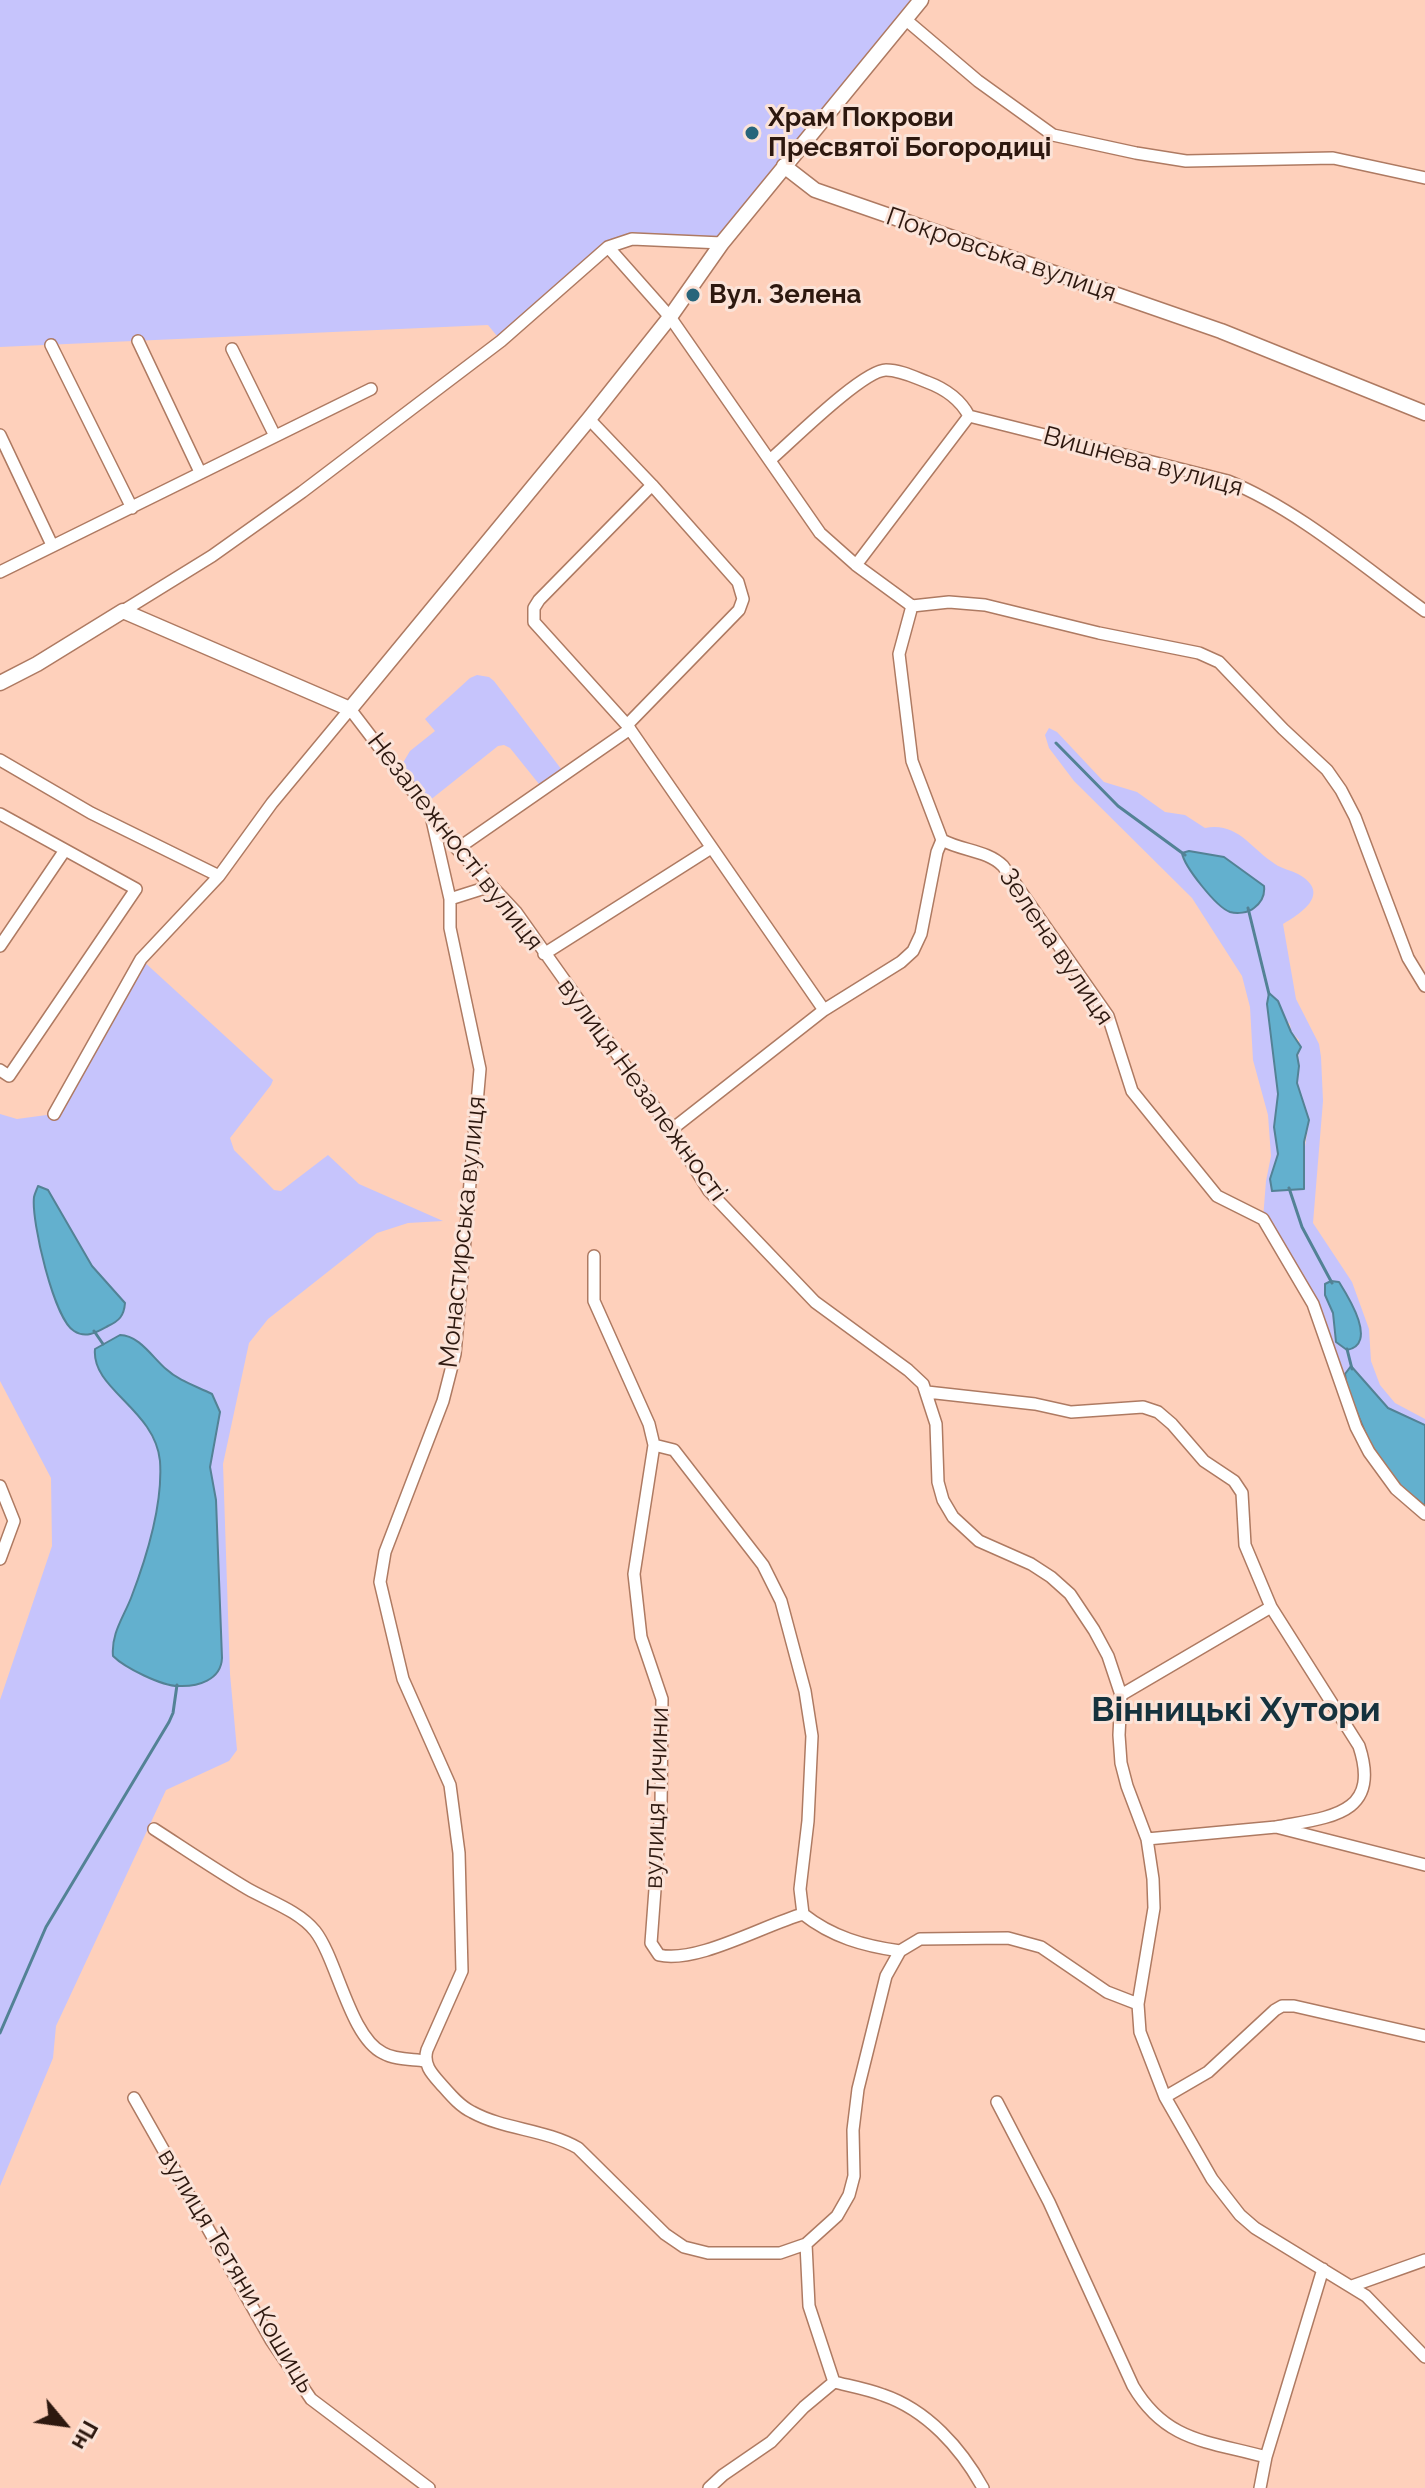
<!DOCTYPE html>
<html>
<head>
<meta charset="utf-8">
<style>
  body { margin:0 }
  #map { position:relative; width:1425px; height:2488px; overflow:hidden; background:#fed0bb; font-family:Raleway,sans-serif }
  canvas { display:block }
  .north { position:absolute; left:24px; top:2384px; width:80px; height:80px; -webkit-text-stroke:6px #fbe3d8; paint-order:stroke; rotate:119deg; font-size:22px; font-weight:700; line-height:32px; text-align:center; color:#2d180f }
  .north::after { content:''; display:block; margin:auto; width:28px; height:36px; background:#2d180f; clip-path:polygon(50% 0,100% 100%,50% 72%,0 100%) }
</style>
</head>
<body>
<div id="map">
<canvas width="1425" height="2488"></canvas>
<div class="north">Пн</div>
</div>
<script>
const context = document.querySelector('canvas').getContext('2d');
context.lineJoin = 'round';
function fill(path, color) {
  context.fillStyle = color;
  context.fill(path, 'evenodd');
}
function trace(path, color, width, dash) {
  context.strokeStyle = color;
  context.lineWidth = width;
  context.lineCap = dash ? 'butt' : 'round';
  context.setLineDash(dash || []);
  context.stroke(path);
}
function write(font, color, halo, rows, align = 'center') {
  context.font = font + ' Raleway,sans-serif';
  context.lineWidth = 6;
  context.setLineDash([]);
  context.textBaseline = 'middle';
  context.strokeStyle = halo;
  context.fillStyle = color;
  for (const [text, x, y, turn = 0] of rows) {
    context.save();
    context.translate(x, y);
    context.rotate((+turn || 0) * Math.PI / 180);
    context.textAlign = isNaN(turn) ? turn : align;
    if (halo) context.strokeText(text, 0, 0);
    context.fillText(text, 0, 0);
    context.restore();
  }
}
fill(new Path2D(`
  M0 0H921L722 243 620 241 501 341 488 325 0 347Z
  M477 675 489 677 494 681 565 774 543 789 510 748 504 745 498 746 424 805 398 771 410 751 435 731 425 719 470 678Z
  M1049 728 1057 732 1104 782 1137 792 1165 812 1185 815 1205 828C1238 822 1250 848 1275 864 1282 869 1291 870 1298 874 1332 893 1302 913 1283 924L1296 999 1319 1044 1321 1057 1323 1101 1313 1223 1352 1282 1369 1329 1371 1361 1380 1385 1395 1403 1425 1419V1514L1369 1452 1313 1304 1263 1219 1266 1181 1271 1156 1268 1115 1253 1060 1250 1007 1242 976 1192 898 1074 781 1049 748 1045 735ZM1189 851 1224 857 1264 886 1221 907 1184 861 1182 857ZM1267 1004 1290 1024 1291 1032 1299 1040 1297 1083 1309 1120 1302 1166 1305 1177 1304 1189 1272 1190C1269 1176 1276 1166 1278 1153 1279 1133 1275 1114 1278 1094Z
  M141 959 273 1080 271 1085 230 1138 234 1150 274 1190 281 1191 328 1155 359 1184 443 1221 408 1223 377 1233 268 1319 249 1343 223 1464 230 1674 237 1750 229 1761 166 1790 56 2026 53 2058 0 2186V1700L52 1546 51 1478 0 1381V1114L17 1119 54 1114Z`), '#c6c4fc');
const water = new Path2D(`
  M1189 851 1224 857 1264 886C1265 894 1262 902 1254 908 1248 913 1237 914 1230 912 1216 907 1184 866 1182 853Z
  M1269 993 1278 1001 1291 1032 1301 1047 1297 1055 1299 1066 1297 1083 1309 1120 1304 1142V1189L1272 1191 1270 1179 1278 1154 1274 1127 1278 1094 1267 1004Z
  M38 1186 48 1190 92 1266 125 1303C124 1316 119 1321 108 1326 97 1332 86 1339 74 1331 54 1319 31 1221 34 1197 35 1193 37 1189 38 1186Z
  M1331 1281 1339 1282C1349 1298 1378 1344 1347 1350L1336 1342 1333 1313 1325 1295V1284Z
  M120 1335C139 1335 153 1358 166 1369 179 1381 196 1386 212 1394L220 1412 210 1467 216 1500 222 1658C221 1680 198 1687 178 1686 162 1686 125 1668 113 1656 111 1634 123 1618 131 1598 146 1559 163 1504 160 1461 155 1409 91 1389 95 1349Z
  M1351 1366 1388 1408 1425 1425V1506L1391 1478 1367 1437 1347 1388 1345 1374Z`);
fill(water, '#63b0ce');
trace(water, '#538295', 2);
trace(new Path2D(`
  M1056 743 1118 806 1185 855
  M1248 908 1269 994
  M1289 1188 1302 1227 1332 1283
  M94 1331 103 1344
  M1347 1349 1352 1369
  M0 2033 46 1927 169 1722 173 1713 177 1685`), '#538295', 3);
const minor = new Path2D(`
  M905 19 978 81 1053 135 1136 153 1186 161 1333 158 1425 178
  M608 247 670 317 820 533 856 565 912 606 899 654 912 761 942 840 937 852 921 934 913 951 901 962 824 1010 671 1130
  M138 341 200 472
  M51 345 132 508
  M232 349 275 436
  M589 419 652 485 539 600 534 608V622L627 725 824 1010
  M0 435 52 545
  M770 460C791 442 863 370 886 370 900 370 914 377 927 382 946 389 960 399 969 416
  M856 565 969 416 1228 481C1297 509 1364 567 1425 611
  M0 572 371 389
  M912 606 949 602 985 605 1099 633 1199 653 1219 662 1283 729 1327 770 1341 790 1355 817 1408 958 1425 986
  M123 611 212 556 302 492 501 341 608 247 632 239 722 243
  M627 725 739 610 743 599 738 582 652 485
  M0 760 91 813 219 876
  M0 814 136 889 9 1076 0 1070
  M432 820 450 899V928L480 1069 455 1354 443 1401 385 1552 380 1582 403 1679 450 1785 459 1853 462 1971 427 2050C423 2064 431 2073 440 2083 449 2093 459 2106 472 2112 505 2130 545 2129 578 2148L665 2234 684 2247 708 2253H780L806 2244 837 2216 849 2195 854 2176 853 2130 858 2089 886 1976 900 1951 920 1939 1008 1938 1041 1947 1107 1992 1138 2004
  M942 840C962 851 987 850 1003 866L1108 1016 1132 1091 1217 1196 1263 1219 1313 1304 1356 1427 1369 1452 1396 1489 1425 1514
  M457 849 630 729
  M450 899 491 886
  M0 946 65 850
  M544 954 711 848
  M54 1114 141 959 219 876 272 803 350 709 457 849 516 912 671 1130 709 1191 815 1302 908 1370 923 1384 936 1424 938 1482 943 1500 953 1517 979 1541 1031 1564 1051 1577 1070 1594 1094 1630 1108 1656 1121 1695 1119 1735 1121 1763 1127 1786 1147 1839 1153 1879 1154 1908 1138 2004 1140 2032 1165 2097 1212 2179 1240 2215 1255 2228 1366 2296 1425 2357
  M594 1256V1301L649 1424 654 1445 634 1574 641 1637 662 1699 661 1809 651 1943 659 1955C696 1964 764 1925 803 1914
  M927 1392 1035 1404 1071 1412 1143 1407 1158 1412 1172 1424 1204 1461 1234 1481 1242 1493 1245 1545 1271 1607 1359 1746C1382 1816 1328 1817 1276 1827
  M654 1445 674 1450 763 1565 781 1601 805 1691 812 1736 808 1821 800 1889 803 1914C832 1937 864 1946 900 1951
  M0 1486 14 1521 0 1559
  M1121 1695 1271 1607
  M154 1829C185 1849 216 1870 248 1889 269 1901 299 1911 315 1931 337 1959 350 2037 383 2053 395 2060 412 2059 425 2061
  M1147 1839 1276 1827 1425 1865
  M1165 2097 1208 2072 1275 2010 1282 2006H1294L1425 2036
  M134 2098 271 2340 311 2399 429 2488
  M997 2102 1049 2202 1133 2386C1166 2442 1208 2441 1266 2457
  M806 2244 809 2306 834 2382
  M1352 2286 1425 2260
  M834 2382C850 2386 867 2389 883 2395 927 2410 961 2448 983 2488
  M709 2488 723 2475 771 2442 804 2407 834 2382
  M1260 2488 1266 2457 1323 2269`);
const tertiary = new Path2D(`
  M784 166 815 190 1221 331 1425 413
  M0 683 37 664 123 611 350 709 589 419 670 317 722 243 921 0`);
trace(minor, '#ae7a62', 14);
trace(tertiary, '#ae7a62', 17);
trace(minor, '#fff', 11);
trace(tertiary, '#fff', 14);
for (const [x, y, r, color] of [
  [752,133,8,"#27657b"],
  [693,295,8,"#27657b"]
]) {
  const dot = new Path2D();
  dot.arc(x, y, r, 0, 2 * Math.PI);
  context.fillStyle = color;
  context.fill(dot);
  trace(dot, '#fbe3d8', 3);
}
write('bold 26px', '#2d180f', '#fbe3d8', [
  ["Храм Покрови",768,118],
  ["Пресвятої Богородиці",768,148],
  ["Вул. Зелена",709,295]
], 'left');
write('26px', '#2d180f', '#fbe3d8', [
  ["Покровська вулиця",1001,255,19],
  ["Вишнева вулиця",1143,462,15],
  ["Незалежності вулиця",455,842,52],
  ["Зелена вулиця",1056,947,56],
  ["вулиця Незалежності",642,1090,54],
  ["Монастирська вулиця",463,1232,-84],
  ["вулиця Тичини",657,1798,-88],
  ["вулиця Тетяни Кошиць",236,2271,59]
]);
write('bold 34px', '#15323d', '#fbe3d8', [
  ["Вінницькі Хутори",1236,1711]
]);
</script>
</body>
</html>
